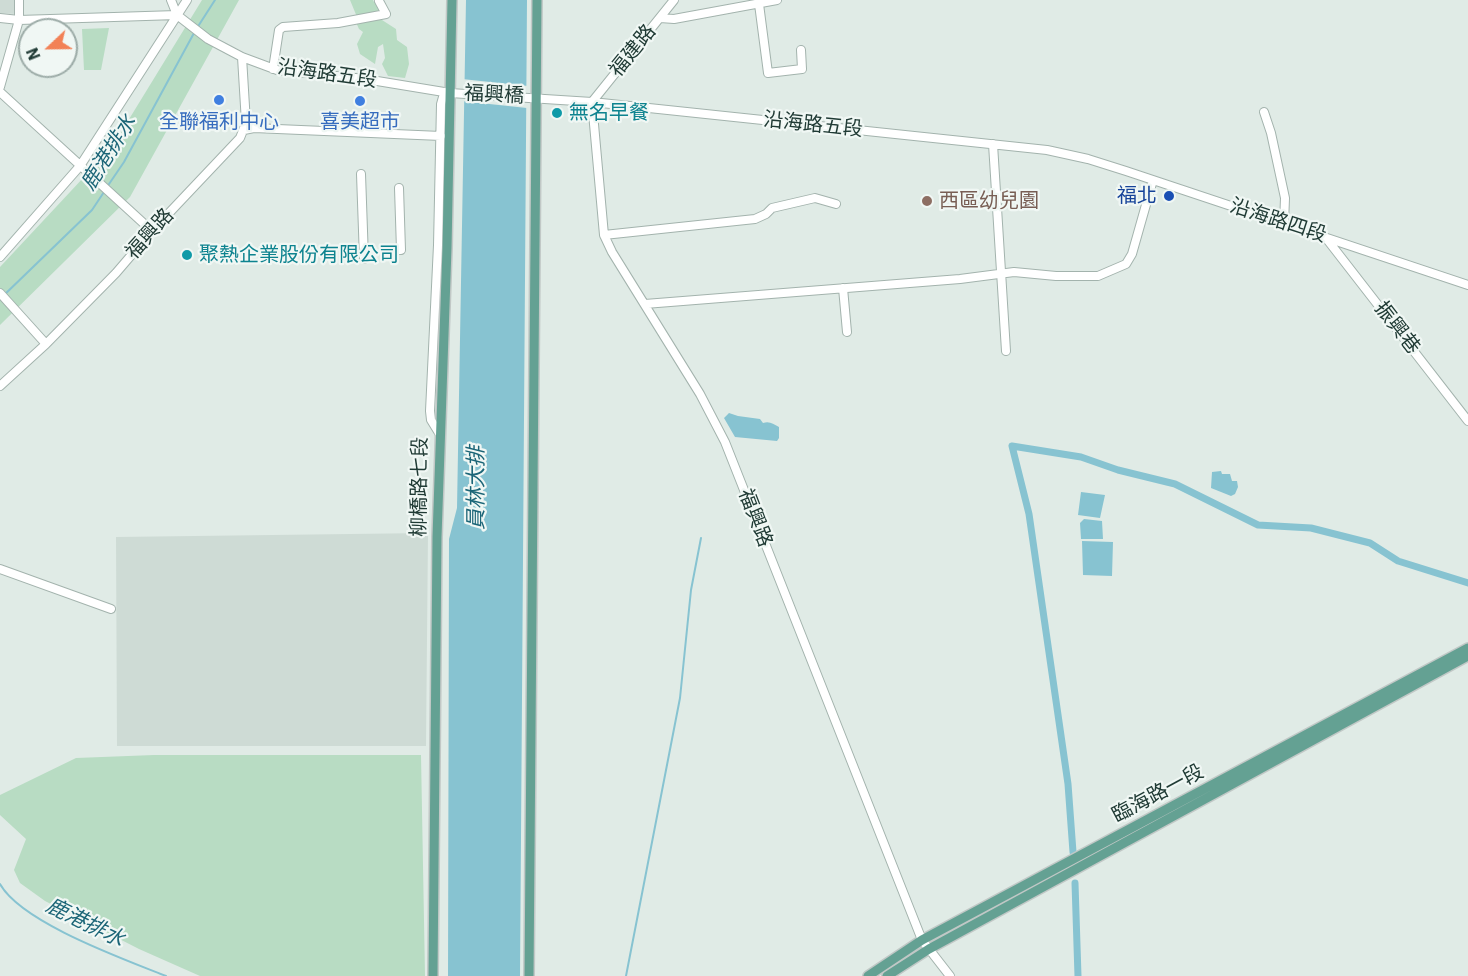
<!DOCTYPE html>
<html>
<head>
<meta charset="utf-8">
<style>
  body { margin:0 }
  #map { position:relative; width:1468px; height:976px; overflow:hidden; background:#e0ebe6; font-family:"IBM Plex Sans",sans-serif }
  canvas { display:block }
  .north { position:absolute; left:18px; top:18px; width:60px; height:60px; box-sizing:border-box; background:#f0f7f4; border:2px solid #9daca8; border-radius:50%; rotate:248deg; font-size:16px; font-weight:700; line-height:24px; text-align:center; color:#203b35 }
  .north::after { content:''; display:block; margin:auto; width:21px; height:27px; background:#f28156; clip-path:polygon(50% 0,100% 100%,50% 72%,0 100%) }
</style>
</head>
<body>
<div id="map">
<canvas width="1468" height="976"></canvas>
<div class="north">N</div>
</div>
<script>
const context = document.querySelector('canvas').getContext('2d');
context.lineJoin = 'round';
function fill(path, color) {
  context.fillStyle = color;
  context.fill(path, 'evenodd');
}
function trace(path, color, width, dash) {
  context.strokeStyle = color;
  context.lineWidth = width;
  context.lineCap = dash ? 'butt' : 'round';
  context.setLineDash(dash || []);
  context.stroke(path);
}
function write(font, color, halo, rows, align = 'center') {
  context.font = font + ' "IBM Plex Sans","Noto Sans TC",sans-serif';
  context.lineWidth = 4.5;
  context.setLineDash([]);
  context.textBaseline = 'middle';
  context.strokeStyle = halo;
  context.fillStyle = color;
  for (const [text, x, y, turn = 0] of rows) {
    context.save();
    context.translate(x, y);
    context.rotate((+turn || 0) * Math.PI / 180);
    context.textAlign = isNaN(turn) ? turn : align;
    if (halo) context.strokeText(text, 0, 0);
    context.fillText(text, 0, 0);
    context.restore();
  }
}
fill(new Path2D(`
  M0 0H16V14L0 13Z
  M428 533 426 746H117L116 537Z`), '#cedbd5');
fill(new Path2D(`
  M202 0H239L130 197 0 325V267L112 147Z
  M350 0H373L374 2 383 3 382 20 396 29 397 40 407 47 409 64 405 78 388 76 382 64 385 58 383 44 378 47 375 64 360 54 357 44 363 32 359 29 354 18 357 17Z
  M109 28 101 70H84L82 29Z
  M154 755H421L425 976H200L139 949 45 901 20 883 14 870 26 839 0 815V795L76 758Z`), '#b8dcc3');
fill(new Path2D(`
  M466 0H527L520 976H448L449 539 457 508Z
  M729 413 738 416 760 419 763 423C770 421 773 424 779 427V438L777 441 735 437 724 418Z
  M1221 471 1222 474H1230L1232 481H1237L1238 487 1235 494 1231 496 1211 488 1212 472Z
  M1081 492 1105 495 1100 518 1078 515Z
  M1084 519 1102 521 1103 539H1081L1080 523Z
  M1082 541 1113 542 1112 576 1083 575Z`), '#87c3d1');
fill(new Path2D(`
  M462 79 528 86 527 108 461 101Z`), '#e0ebe6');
trace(new Path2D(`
  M197 28 215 0
  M107 187 124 162 194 33
  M0 299 92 210 104 192
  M0 884C22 923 124 959 166 976
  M626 976 680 698 691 590 701 538`), '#87c3d1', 2);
trace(new Path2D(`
  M1073 852 1068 784 1029 514 1012 446 1081 457 1118 470 1175 484 1258 525 1311 528 1370 543 1398 561 1468 583
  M1075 883 1078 976`), '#87c3d1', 7);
const minor = new Path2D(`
  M171 0 177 15 208 39 242 57 277 70 365 79 450 93 592 102 1047 150 1088 159 1126 171 1468 285
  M674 0 592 102 604 235 612 252 700 394 725 442 922 940 950 976
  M759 4 768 73 802 69 801 50
  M0 18 19 20 177 15
  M660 18 674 19 777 0
  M273 69 279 30 283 27 338 23 386 14 379 1
  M0 87 19 20V0
  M0 92 152 231
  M1264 112 1271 133 1285 198 1284 224
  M244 130 254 128 441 136
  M993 144 1006 351
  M361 174 364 259
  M399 188 401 250
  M604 235 755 219 766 214 772 208 815 198 836 204
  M1326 238 1468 421
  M0 257 80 166 187 0
  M843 288 847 332
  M0 293 46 344
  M645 304 960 279 1014 272 1056 276H1098L1126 264 1132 254 1153 180
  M0 386 46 344 116 273 152 231 240 138 246 123 242 57
  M439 433 431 420 430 411 438 245 441 104 443 97 450 93
  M0 569 111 609`);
const major = new Path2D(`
  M433 976 437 537 447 248 452 0
  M529 976 537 0
  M868 976 922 940 1468 648
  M887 976 929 949 1468 656`);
trace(minor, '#a3b3ad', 10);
trace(major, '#c1c8c6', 12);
trace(minor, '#fff', 8);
trace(major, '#64a193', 9);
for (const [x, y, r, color] of [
  [219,100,6,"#3f7fe0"],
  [360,101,6,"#3f7fe0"],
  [557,113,6,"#0f9aa8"],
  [1169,196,6,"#1a4fb4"],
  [927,201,6,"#8d6e63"],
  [187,255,6,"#0f9aa8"]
]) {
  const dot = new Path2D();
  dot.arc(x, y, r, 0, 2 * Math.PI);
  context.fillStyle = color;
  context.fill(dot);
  trace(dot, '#f0f7f4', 2);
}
write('20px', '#203b35', '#f0f7f4', [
  ["福建路",633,51,-51],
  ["沿海路五段",327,74,8],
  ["福興橋",494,95,3],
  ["沿海路五段",813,125,6],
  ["沿海路四段",1278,221,18],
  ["福興路",150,234,-48],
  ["振興巷",1397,328,52],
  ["柳橋路七段",420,487,-89],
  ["福興路",755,518,69],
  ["臨海路一段",1158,794,-28]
]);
write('20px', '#0d838f', '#f0f7f4', [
  ["無名早餐",569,113],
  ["聚熱企業股份有限公司",199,255]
], 'left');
write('20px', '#366cbe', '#f0f7f4', [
  ["全聯福利中心",219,122],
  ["喜美超市",360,122]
]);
write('20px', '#164399', '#f0f7f4', [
  ["福北",1157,196]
], 'right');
write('20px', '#785e54', '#f0f7f4', [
  ["西區幼兒園",939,201]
], 'left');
write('italic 21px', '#1b6577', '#f0f7f4', [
  ["鹿港排水",109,153,-58],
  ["員林大排",477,488,-90],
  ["鹿港排水",85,923,26]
]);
</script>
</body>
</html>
